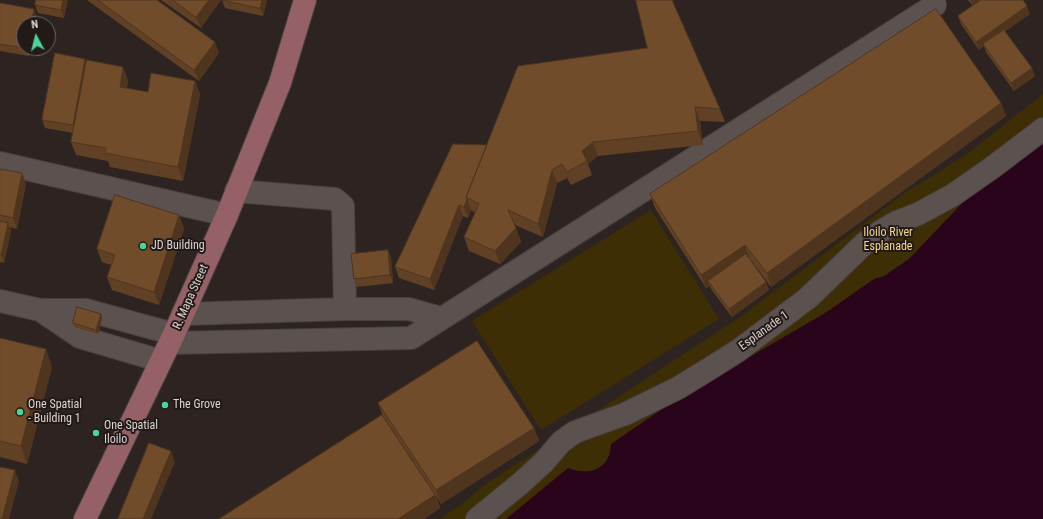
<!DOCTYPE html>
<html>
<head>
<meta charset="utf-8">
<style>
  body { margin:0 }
  #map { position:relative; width:1043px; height:519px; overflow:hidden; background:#2d2421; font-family:"Roboto Condensed",sans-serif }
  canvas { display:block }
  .north { position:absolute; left:16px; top:16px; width:40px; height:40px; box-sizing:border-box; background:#231a18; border:1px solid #6d6563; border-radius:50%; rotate:353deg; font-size:11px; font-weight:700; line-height:16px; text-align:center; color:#dbd5d3 }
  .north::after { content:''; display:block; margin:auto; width:14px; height:18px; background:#4ad49c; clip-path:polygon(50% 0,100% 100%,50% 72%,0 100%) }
</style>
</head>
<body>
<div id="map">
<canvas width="1043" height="519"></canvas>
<div class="north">N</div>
</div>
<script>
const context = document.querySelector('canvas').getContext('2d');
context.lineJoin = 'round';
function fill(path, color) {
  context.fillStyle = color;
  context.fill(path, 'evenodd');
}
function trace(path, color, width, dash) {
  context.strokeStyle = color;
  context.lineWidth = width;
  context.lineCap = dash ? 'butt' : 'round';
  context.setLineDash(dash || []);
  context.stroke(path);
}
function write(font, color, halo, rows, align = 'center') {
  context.font = font + ' "Roboto Condensed",sans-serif';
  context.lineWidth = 4;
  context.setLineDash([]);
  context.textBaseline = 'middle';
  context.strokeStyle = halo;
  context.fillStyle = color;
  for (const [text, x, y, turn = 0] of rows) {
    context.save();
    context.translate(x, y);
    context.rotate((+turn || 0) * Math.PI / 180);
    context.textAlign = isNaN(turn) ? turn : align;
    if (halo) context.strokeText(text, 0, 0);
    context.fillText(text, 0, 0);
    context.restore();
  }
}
fill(new Path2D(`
  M1043 94V187L909 259 884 277 875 279 577 519H440L463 503 483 486 740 317 906 192 939 172 971 151Z
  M651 210 719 319 541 430 472 321Z`), '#3d2e05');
fill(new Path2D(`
  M1043 143V519H506L568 468C589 476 610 470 611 444L671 403 825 313 874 279 884 276 909 259 968 197Z`), '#29041b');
const minor = new Path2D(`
  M0 163 227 215
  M236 191 335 199 343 206 345 309
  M0 301 40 310H86L174 334
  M40 310 80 337 161 361
  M183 314 345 309H409L441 318
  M169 343 411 338 935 5
  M477 519 521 483 544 462 561 442 575 432 625 414 678 388 709 369 739 350 808 298 865 243 881 231 897 222 918 214 953 195 993 167 1043 129`);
const major = new Path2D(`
  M85 519 174 334 227 215 280 83 305 0`);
trace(minor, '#48413f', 24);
trace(major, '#48413f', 24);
trace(minor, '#5b514e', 22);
trace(major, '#956166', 22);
fill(new Path2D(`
  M68 0 64 18 38 13 35 5Z
  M87 0H157L219 53 199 81Z
  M161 0H221L201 28Z
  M222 0H267L263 16 225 8Z
  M968 0H1023L1030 14 1005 31 1035 76 1014 91 986 52 984 46 979 50 961 24 958 16 973 6Z
  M0 3 37 17 24 48H31L29 56 0 51Z
  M86 62 123 67 128 81 127 88 148 92 195 81 200 95 183 181 110 167 108 161 76 155 71 142 73 133 45 128 42 120Z
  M518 66 720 109 725 122 700 121 703 145 598 156 588 164 592 175 571 185 567 178 557 183 543 237 515 225 521 242 500 264 469 251 464 237 475 213 471 210 468 218 463 216 434 290 399 278 395 267 487 145Z
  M1001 103 1006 116 771 287 750 259 766 282 769 290 732 317 711 289 710 286 706 288 655 208 650 194Z
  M0 169 26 184 17 229 10 227 11 231 4 263 0 262Z
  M179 215 184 229 159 305 112 290 107 277 111 265 102 262 97 249Z
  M391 258 393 283 357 287 354 279Z
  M102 318 98 334 74 327 73 323Z
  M0 338 52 367 27 464 0 457Z
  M378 403 534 428 539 441 441 504 436 495 440 508 424 519H219L426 481 383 416Z`), '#614125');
fill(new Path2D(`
  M63 0H68L64 18 61 10Z
  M209 0H221L201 28 196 17Z
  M262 0H267L263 16 260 8Z
  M971 0H982L973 7Z
  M1027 6 1030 14 985 46 983 44 984 46 979 50 976 42Z
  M34 9 37 17 35 24H31Z
  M215 42 219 53 199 81 194 70Z
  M26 48H31L29 56Z
  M85 59 88 67 76 133 73 125Z
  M123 67 128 81 124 100 120 87Z
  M1032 68 1035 76 1014 91 1011 83Z
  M195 81 200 95 183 181 178 167Z
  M1001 103 1006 116 771 287 767 273Z
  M695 107 700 121 703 145 698 131Z
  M593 142 598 156 588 164 582 151Z
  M552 170 557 183 543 237 538 224Z
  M22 173 26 184 17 229 13 218Z
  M467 199 471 210 468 218 464 207Z
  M459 205 463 216 434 290 430 279Z
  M179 215 184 229 159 305 154 292Z
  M8 223 11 231 4 263 1 255Z
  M516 228 521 242 500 264 495 251Z
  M745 245 750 259 708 281 710 286 706 288 701 275Z
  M388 250 391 258 393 283 390 275Z
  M766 282 769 290 732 317 729 309Z
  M101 314 102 318 98 334 96 330Z
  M46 349 52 367 27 464 21 446Z
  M534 428 539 441 441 504 436 490Z
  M171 451 175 462 151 519H143Z
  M15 470 19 482 9 519H2Z
  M435 495 440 508 424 519H398Z`), '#4f351e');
const building = new Path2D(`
  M36 0H63L61 10 35 5Z
  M98 0H157L215 42 194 70Z
  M173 0H209L196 17Z
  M222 0H262L260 8Z
  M636 0H672L720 109 695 107 698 131 593 142 582 151 587 161 567 172 562 164 552 170 538 224 508 210 516 228 495 251 464 237 479 204 466 197 518 66 647 48Z
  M981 0H1023L1027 6 976 42 958 16Z
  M0 3 34 9 31 24H24V48L0 44Z
  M936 9 1001 103 767 273 745 245 701 275 650 194Z
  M1004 30 1032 68 1011 83 983 44Z
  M55 53 85 59 73 125 42 120Z
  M87 60 123 67 120 87 148 92 151 73 195 81 178 167 105 153 106 148 71 142Z
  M453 144 487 145 466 197 467 199 464 207 459 205 430 279 395 267Z
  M0 169 22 173 13 218 0 215Z
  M115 195 179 215 154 292 107 277 115 255 97 249Z
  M0 221 8 223 1 255H0Z
  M388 250 390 275 354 279 351 254Z
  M746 254 766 282 729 309 708 281Z
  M77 307 101 314 96 330 73 323Z
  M0 338 46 349 21 446 0 441Z
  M477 341 534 428 436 490 378 403Z
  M382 415 435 495 398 519H219Z
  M149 443 171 451 143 519H118Z
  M0 467 15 470 2 519H0Z`);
fill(building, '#714c2b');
trace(building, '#4f351e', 1);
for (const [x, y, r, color] of [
  [143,246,4,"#4ad49c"],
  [165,405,4,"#4ad49c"],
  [20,412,4,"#4ad49c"],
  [96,433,4,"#4ad49c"]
]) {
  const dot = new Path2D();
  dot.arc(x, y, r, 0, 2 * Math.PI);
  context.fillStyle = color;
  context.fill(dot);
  trace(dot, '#231a18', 1.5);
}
write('12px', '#f6d78d', '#231a18', [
  ["Iloilo River",888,233],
  ["Esplanade",888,247]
]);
write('12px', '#dbd5d3', '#231a18', [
  ["JD Building",151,246],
  ["One Spatial",28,405],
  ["- Building 1",28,419],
  ["The Grove",173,405],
  ["One Spatial",104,426],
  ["Iloilo",104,440]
], 'left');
write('12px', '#dbd5d3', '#231a18', [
  ["R. Mapa Street",191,297,-66],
  ["Esplanade 1",764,331,-36]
]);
</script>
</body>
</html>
